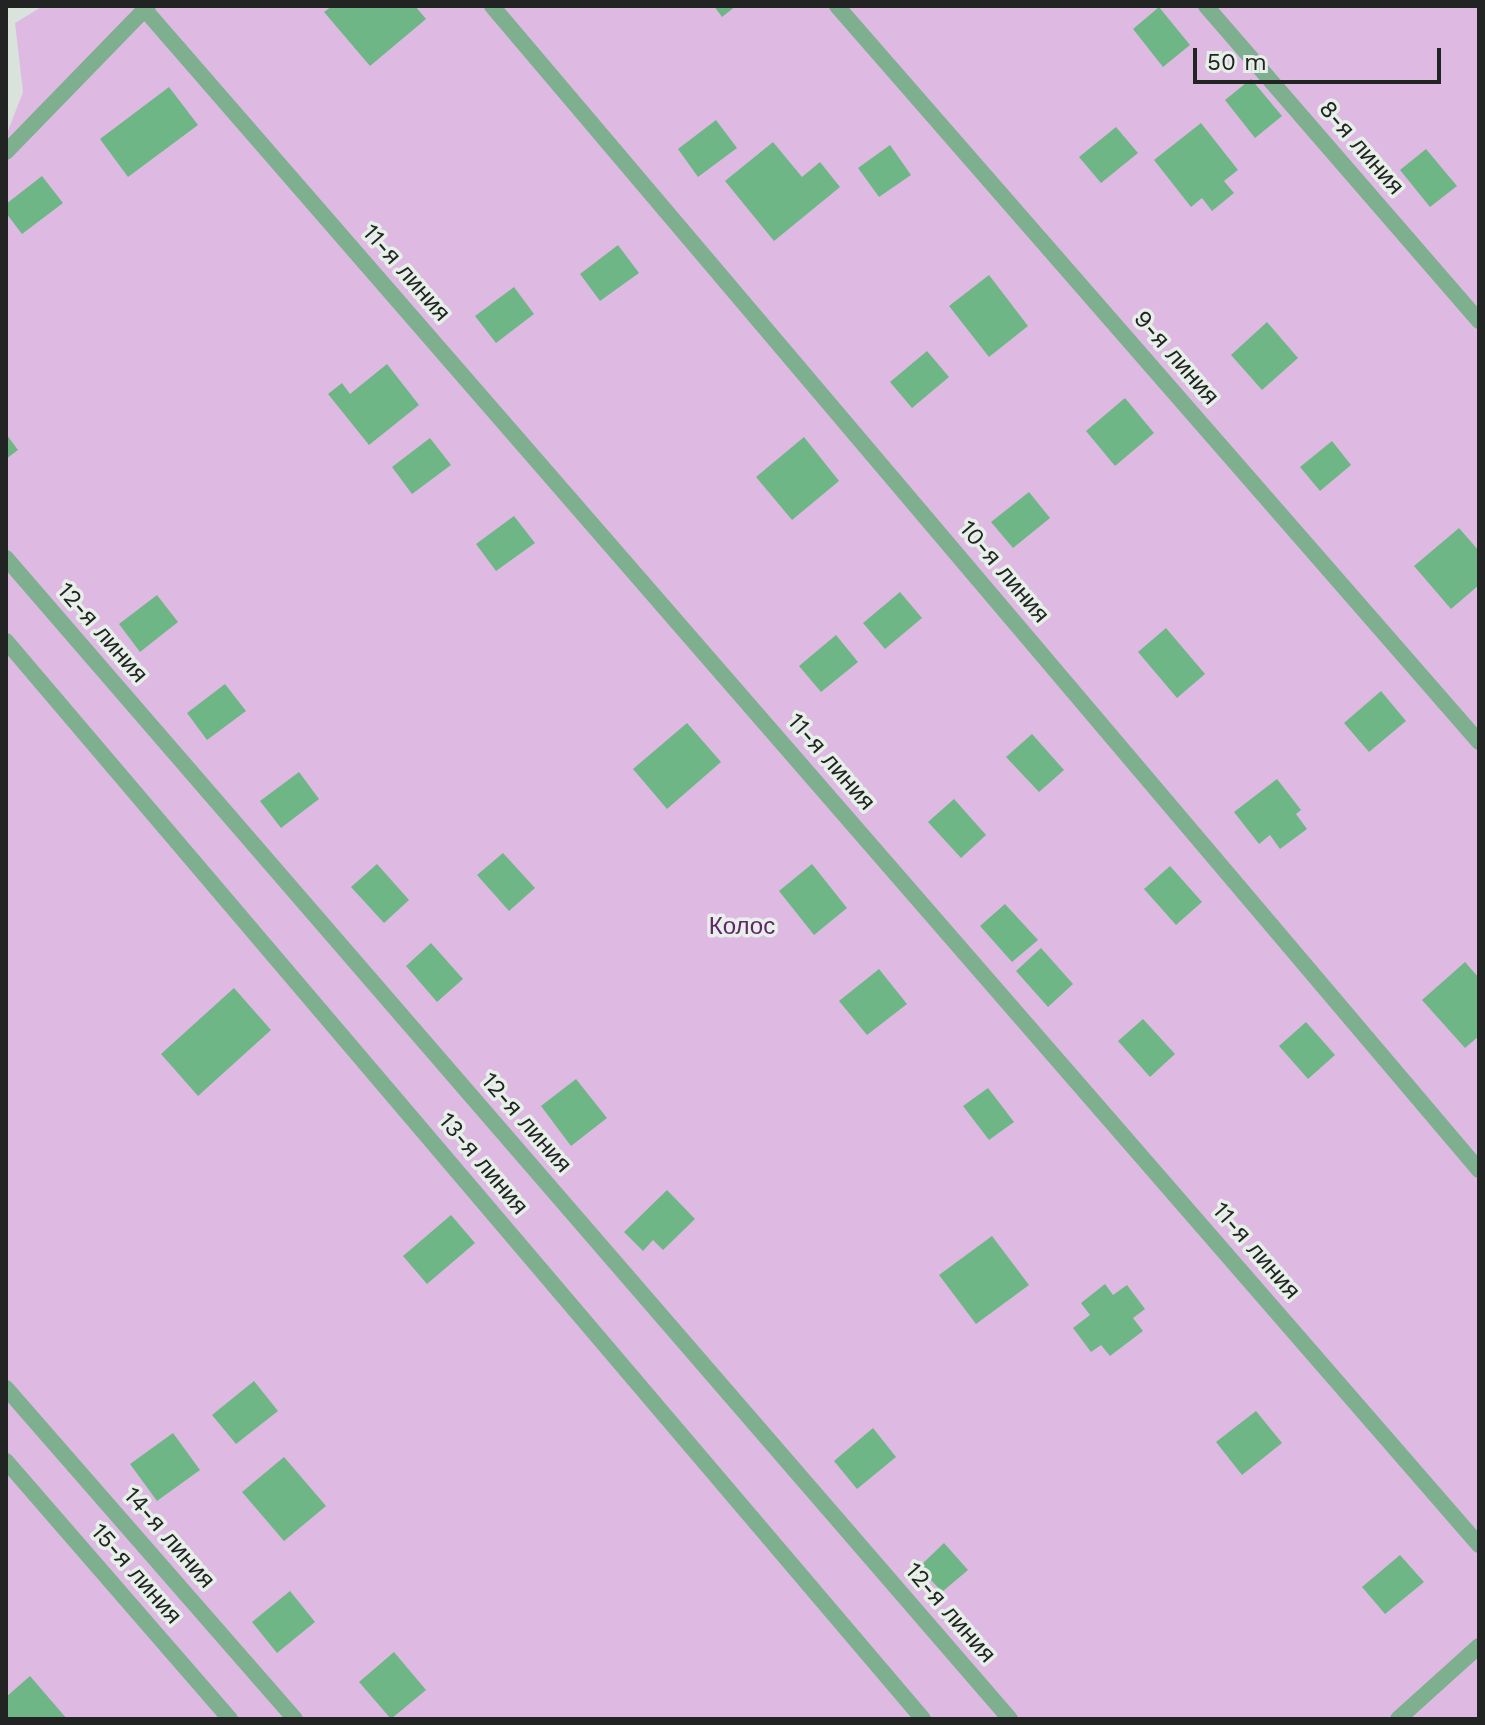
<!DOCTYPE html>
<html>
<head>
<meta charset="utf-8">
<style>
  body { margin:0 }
  #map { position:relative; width:1485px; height:1725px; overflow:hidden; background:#dae2dc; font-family:"Work Sans",sans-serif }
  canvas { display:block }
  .frame { position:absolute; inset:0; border:8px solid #212422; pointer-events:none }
  .scale { position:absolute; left:1193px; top:48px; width:248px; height:36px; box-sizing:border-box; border:4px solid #212422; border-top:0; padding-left:10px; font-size:24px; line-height:28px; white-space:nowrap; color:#212422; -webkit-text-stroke:6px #e7efe9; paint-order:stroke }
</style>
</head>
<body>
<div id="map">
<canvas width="1485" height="1725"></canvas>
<div class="frame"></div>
<div class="scale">50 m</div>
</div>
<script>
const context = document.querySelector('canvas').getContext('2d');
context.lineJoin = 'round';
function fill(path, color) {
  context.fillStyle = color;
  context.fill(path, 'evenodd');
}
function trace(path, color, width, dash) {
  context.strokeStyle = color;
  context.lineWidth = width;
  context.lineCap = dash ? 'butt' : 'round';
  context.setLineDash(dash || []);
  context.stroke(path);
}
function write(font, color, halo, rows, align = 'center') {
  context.font = font + ' "Work Sans",sans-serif';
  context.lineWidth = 7;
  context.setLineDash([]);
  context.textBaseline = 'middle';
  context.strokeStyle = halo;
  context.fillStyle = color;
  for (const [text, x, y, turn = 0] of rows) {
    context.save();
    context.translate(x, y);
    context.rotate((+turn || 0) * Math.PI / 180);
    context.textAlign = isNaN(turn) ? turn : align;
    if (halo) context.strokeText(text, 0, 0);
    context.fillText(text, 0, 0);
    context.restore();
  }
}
fill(new Path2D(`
  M43 6H1479V1719H6V136L23 92 15 23Z`), '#debae3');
fill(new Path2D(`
  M332 6H415L426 19 370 66 324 12Z
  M714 6H736L722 17Z
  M1159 7 1190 45 1163 67 1133 29Z
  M1251 79 1282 116 1255 138 1225 100Z
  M169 87 198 125 128 177 100 139Z
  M716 120 737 148 698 177 678 149Z
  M1201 123 1238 170 1224 181 1234 193 1212 211 1202 198 1191 207 1154 160Z
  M1116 127 1138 153 1101 183 1079 157Z
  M773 142 802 177 820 162 840 187 774 241 725 181Z
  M890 145 911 175 879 197 858 168Z
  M1426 149 1457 186 1430 207 1400 170Z
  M42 176 63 203 22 234 6 213V204Z
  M618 245 639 273 600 301 580 274Z
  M989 275 1028 326 989 357 949 306Z
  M514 287 534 314 496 343 475 316Z
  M1267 322 1298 358 1262 390 1231 355Z
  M927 351 949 377 912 408 890 382Z
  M387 364 419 405 369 445 328 394 342 383 350 394Z
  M1125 398 1154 433 1115 466 1086 431Z
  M6 434 18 450 6 459Z
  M804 437 839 481 792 520 756 477Z
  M430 438 451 465 412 494 392 467Z
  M1332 441 1351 465 1320 491 1300 467Z
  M1029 492 1050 518 1013 548 991 522Z
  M514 516 535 543 496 571 476 544Z
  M1459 528 1479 551V585L1451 609 1414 566Z
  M900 592 922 618 885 649 863 623Z
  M157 595 178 622 140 652 119 624Z
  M1166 628 1205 674 1177 698 1138 652Z
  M836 635 858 662 821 692 799 666Z
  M225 684 246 711 207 740 187 713Z
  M1381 691 1406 721 1369 752 1344 723Z
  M687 723 721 762 667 809 633 769Z
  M1032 734 1064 770 1039 792 1006 757Z
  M299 772 319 799 281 828 260 801Z
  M1277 779 1301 810 1296 814 1307 829 1280 849 1270 835 1259 844 1234 812Z
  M954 799 986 835 961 858 928 822Z
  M503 853 535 888 509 911 477 875Z
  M377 864 409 900 384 923 351 887Z
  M812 864 847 908 814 935 779 891Z
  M1170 866 1202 902 1176 925 1144 889Z
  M1005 904 1038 940 1012 962 980 926Z
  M431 943 463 979 437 1002 406 966Z
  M1041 948 1073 984 1048 1007 1016 971Z
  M1465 962 1479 978V1036L1465 1048 1422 1000Z
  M879 969 907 1004 867 1035 839 1001Z
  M234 988 271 1030 198 1096 161 1054Z
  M1143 1019 1175 1054 1150 1077 1118 1041Z
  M1306 1022 1335 1055 1308 1079 1279 1046Z
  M576 1079 607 1118 571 1146 541 1106Z
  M988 1088 1014 1122 989 1140 963 1106Z
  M667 1190 695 1219 663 1250 653 1240 643 1251 624 1232Z
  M451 1215 475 1243 427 1284 403 1256Z
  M992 1236 1029 1285 976 1324 939 1275Z
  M1105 1284 1113 1295 1127 1285 1145 1309 1133 1318 1143 1331 1110 1356 1101 1345 1091 1352 1073 1328 1090 1315 1081 1303Z
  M254 1381 278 1411 236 1444 212 1415Z
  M1256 1411 1282 1443 1242 1475 1216 1442Z
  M873 1428 896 1457 857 1489 834 1461Z
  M173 1433 200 1470 157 1501 130 1464Z
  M284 1457 326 1506 284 1541 242 1492Z
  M944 1543 968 1570 942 1592 919 1567Z
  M1400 1555 1424 1582 1385 1614 1362 1587Z
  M290 1591 315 1622 277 1653 252 1622Z
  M394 1652 426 1690 391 1719 359 1682Z
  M30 1676 67 1719H6V1697Z`), '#6fb687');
trace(new Path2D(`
  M492 6 1479 1170
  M837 6 1479 742
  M1206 6 1479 321
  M146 11 1479 1545
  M6 152 148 6
  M6 558 1010 1719
  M6 641 923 1719
  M6 1388 295 1719
  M6 1461 230 1719
  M1398 1719 1479 1646`), '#7eaf8e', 16);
write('24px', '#212422', '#e7efe9', [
  ["8-я линия",1361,148,49],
  ["11-я линия",406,273,49],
  ["9-я линия",1176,358,49],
  ["10-я линия",1004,572,50],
  ["12-я линия",102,633,49],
  ["11-я линия",831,762,49],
  ["12-я линия",526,1123,49],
  ["13-я линия",483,1164,50],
  ["11-я линия",1256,1251,49],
  ["14-я линия",169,1538,49],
  ["15-я линия",136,1574,49],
  ["12-я линия",950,1613,49]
]);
write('24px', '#62246a', '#e7efe9', [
  ["Колос",742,927]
]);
</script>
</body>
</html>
